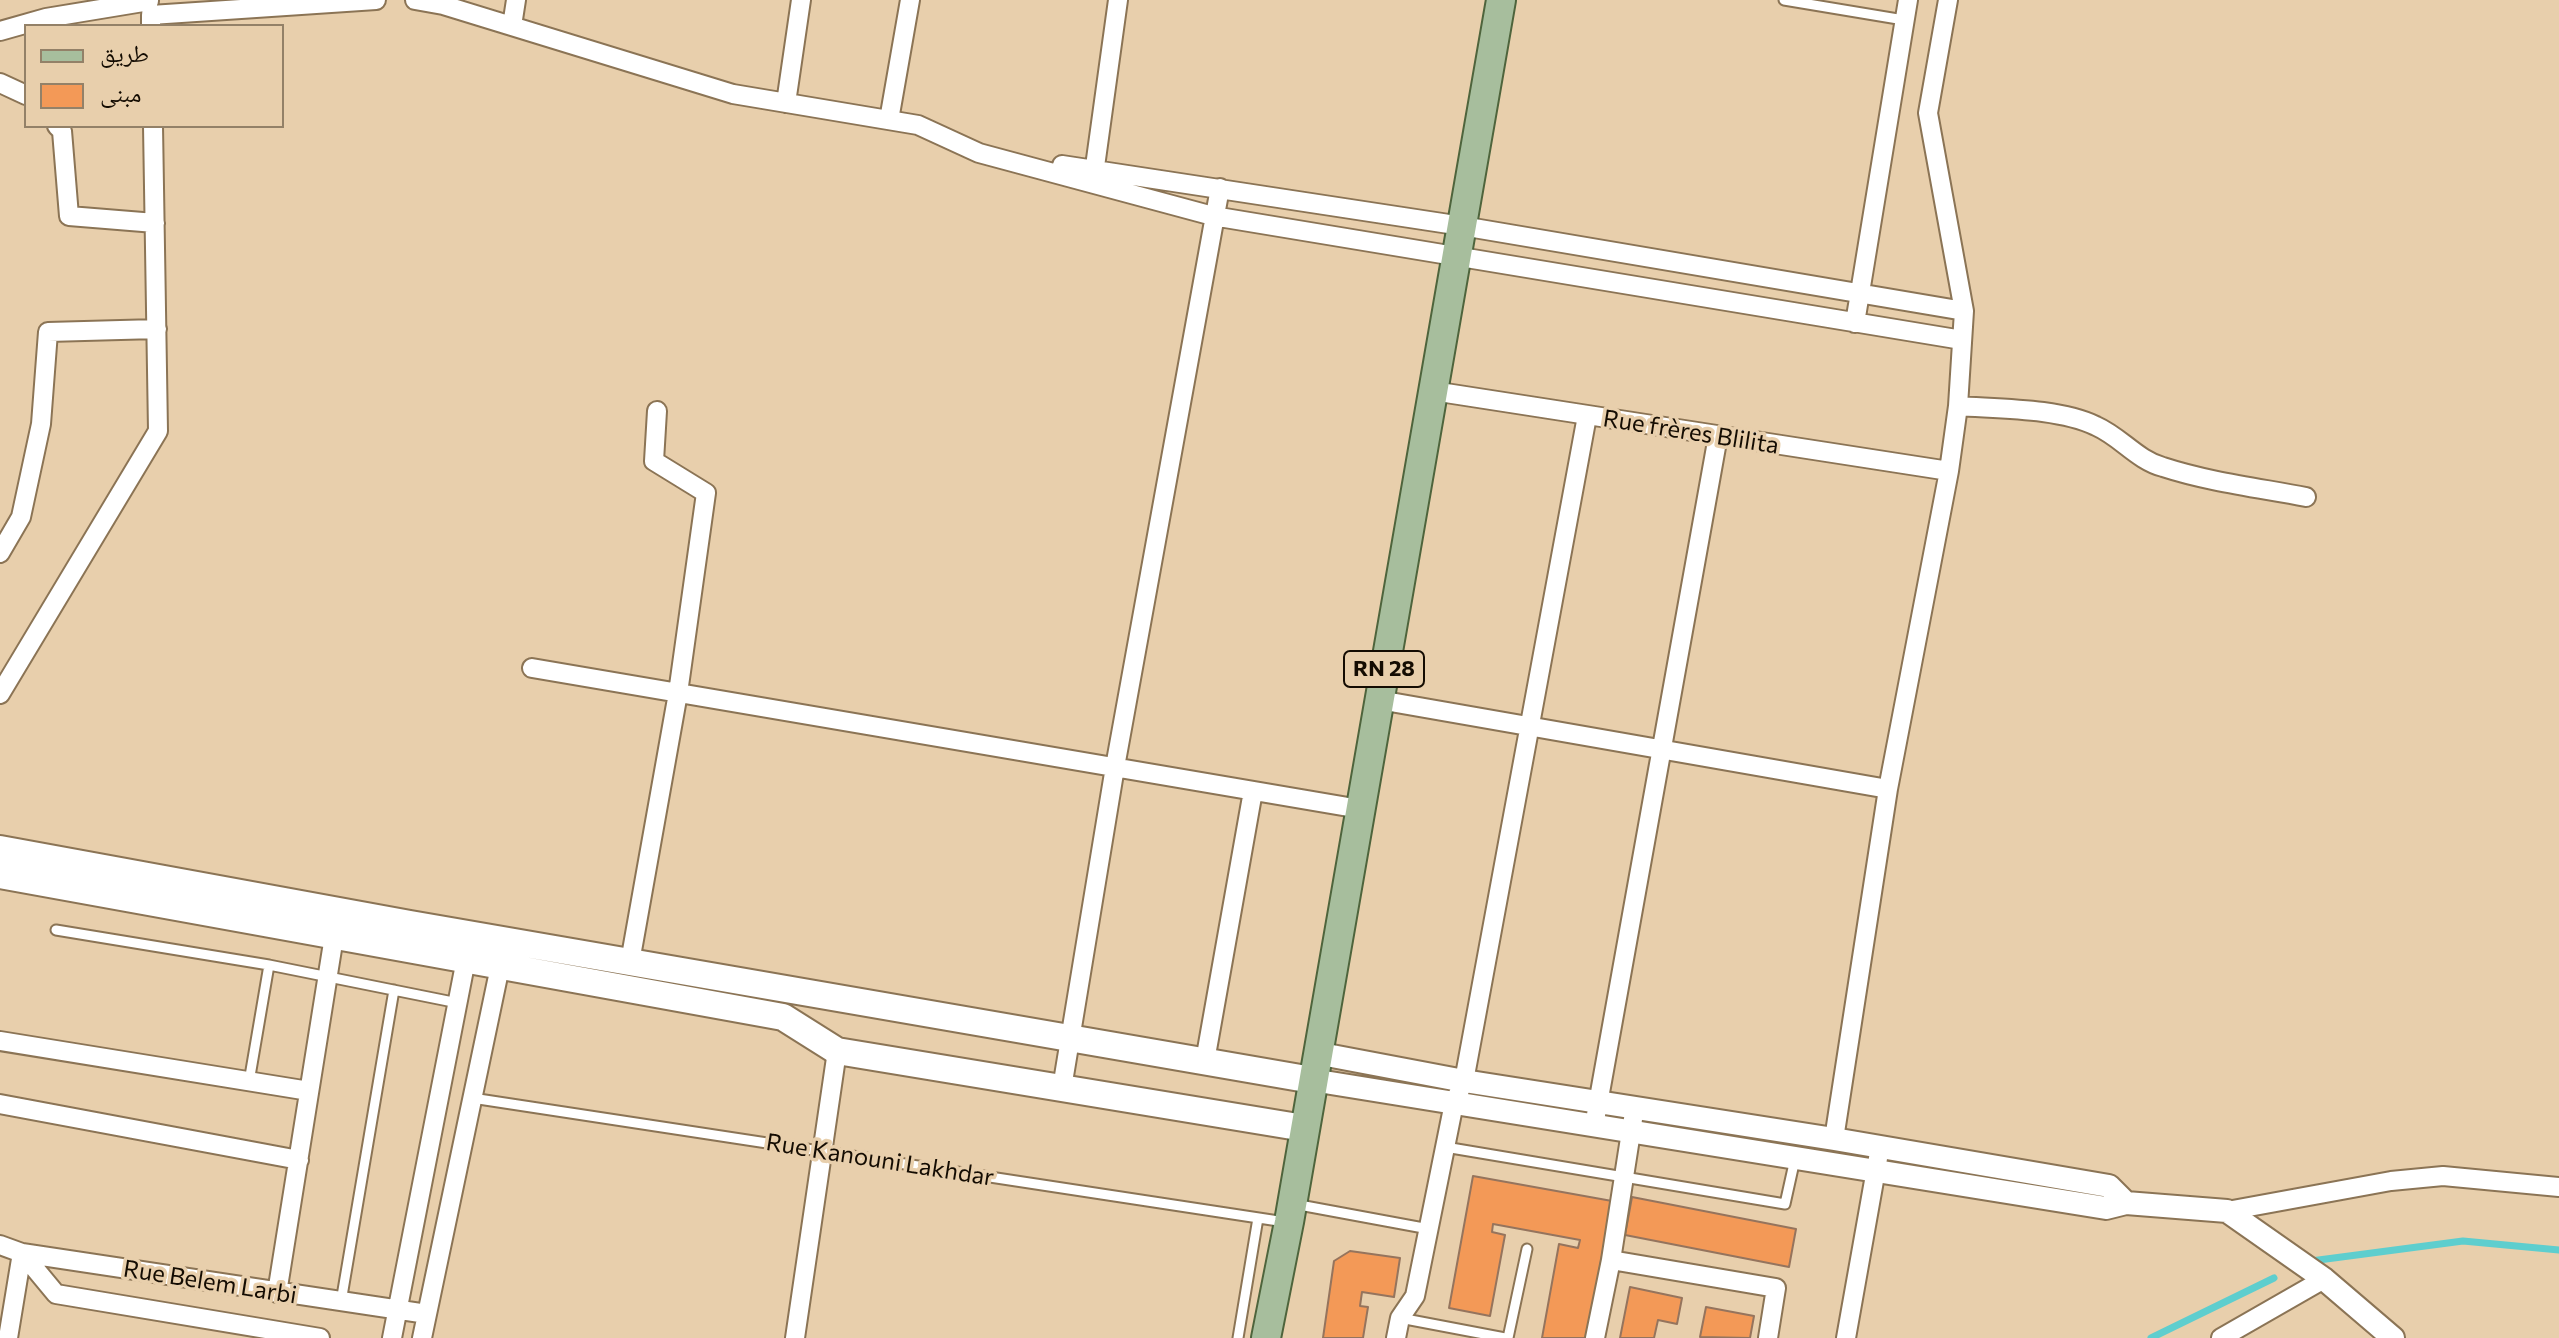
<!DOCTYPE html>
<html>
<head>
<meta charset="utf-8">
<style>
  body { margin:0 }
  #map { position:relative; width:2559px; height:1338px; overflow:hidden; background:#e8cfac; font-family:Commissioner,"Noto Naskh Arabic",sans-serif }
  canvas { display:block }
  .legend { position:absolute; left:24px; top:24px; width:260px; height:104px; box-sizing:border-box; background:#e8cfac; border:2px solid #938168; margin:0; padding:10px 14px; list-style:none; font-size:24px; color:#140c02 }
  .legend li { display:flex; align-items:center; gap:16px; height:40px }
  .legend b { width:40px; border:2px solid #938168 }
</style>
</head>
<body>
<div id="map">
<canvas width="2559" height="1338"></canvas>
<ul class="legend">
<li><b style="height:10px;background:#a7be9d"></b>طريق</li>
<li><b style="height:22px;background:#f39957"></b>مبنى</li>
</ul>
</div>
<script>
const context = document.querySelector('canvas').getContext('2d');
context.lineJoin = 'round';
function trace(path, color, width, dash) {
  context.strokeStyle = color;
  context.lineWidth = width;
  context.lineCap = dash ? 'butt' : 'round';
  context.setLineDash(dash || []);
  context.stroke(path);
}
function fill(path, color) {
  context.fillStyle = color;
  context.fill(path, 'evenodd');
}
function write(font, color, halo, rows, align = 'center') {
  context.font = font + ' Commissioner,sans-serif';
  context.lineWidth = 7;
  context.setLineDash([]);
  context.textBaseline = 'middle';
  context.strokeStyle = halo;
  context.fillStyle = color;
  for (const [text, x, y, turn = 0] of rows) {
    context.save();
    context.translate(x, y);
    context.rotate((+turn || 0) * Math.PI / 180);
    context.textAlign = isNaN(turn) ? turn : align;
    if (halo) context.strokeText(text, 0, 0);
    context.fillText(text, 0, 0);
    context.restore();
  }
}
trace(new Path2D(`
  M2311 1261 2463 1241 2559 1250
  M2151 1338 2274 1278`), '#5ecece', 7);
const building = new Path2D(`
  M1473 1176 1612 1201 1587 1338H1542L1559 1244 1578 1248 1580 1240 1493 1224 1492 1232 1505 1235 1490 1316 1449 1308Z
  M1632 1197 1796 1229 1789 1267 1625 1235Z
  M1350 1251 1400 1258 1394 1297 1362 1292 1360 1306 1368 1307 1363 1338H1323L1334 1261Z
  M1630 1287 1682 1298 1677 1324 1658 1320 1654 1338H1620Z
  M1706 1307 1754 1316 1750 1338 1700 1337Z`);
fill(building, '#f39957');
trace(building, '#95745d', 2);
const service = new Path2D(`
  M1784 0 1904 20
  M56 930 269 965 458 1003
  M249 1082 269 965
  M472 1098 1285 1222
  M1445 1147 1785 1204 1795 1159
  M1294 1204 1429 1229
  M341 1302 394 990
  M1400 1318 1505 1338
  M1238 1338 1258 1218
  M1508 1338 1527 1249`);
const minor = new Path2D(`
  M415 0 443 5 733 94 918 125 979 153 1213 216 1962 340
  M151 26V15L376 0
  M512 26 516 0
  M0 31 46 18 149 1
  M0 83 26 95
  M786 103 801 0
  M889 120 910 0
  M57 126 62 131 69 216 155 223
  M1062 165 1462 226 1964 311
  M1093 181 1118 0
  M1855 323 1908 0
  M1433 391 1949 471
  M1958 406C1999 409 2059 408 2096 426 2121 437 2137 460 2163 467 2209 482 2259 488 2306 497
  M0 553 21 517 41 424 48 332 157 329
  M532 668 1360 809
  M0 694 158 431 153 126
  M1379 700 1888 789
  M630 962 678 693 706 493 654 461 657 411
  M0 1041 309 1091
  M1205 1061 1253 791
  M1062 1088 1115 767 1220 188
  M0 1104 299 1160
  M1633 1119 1611 1260 1776 1288 1768 1338
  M1594 1126 1718 436
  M1834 1139 1888 789 1949 471 1958 406 1964 311 1928 113 1948 0
  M2227 1211 2391 1181 2443 1176 2559 1187
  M0 1245 22 1253 427 1314
  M22 1253 56 1294 320 1338
  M277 1293 336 924
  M8 1338 22 1253
  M392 1338 468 949
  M422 1338 502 957
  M795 1338 837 1051
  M1396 1338 1400 1318 1415 1296 1454 1103 1464 1081 1587 416
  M1595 1338 1611 1260
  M1846 1338 1880 1147
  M2221 1338 2324 1279`);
const tertiary = new Path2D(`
  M1316 1053 1464 1081 1834 1139 2109 1186 2126 1203 2227 1211 2324 1279 2393 1338
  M1312 1080 2106 1208 2126 1203`);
const secondary = new Path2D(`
  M0 849 410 924 1312 1080
  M0 875 783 1017 837 1051 1304 1128`);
const primary = new Path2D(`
  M1266 1338 1289 1222 1501 0`);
trace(service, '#8b7455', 13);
trace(minor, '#8b7455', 22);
trace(tertiary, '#8b7455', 26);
trace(secondary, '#8b7455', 30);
trace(primary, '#4e643c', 32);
trace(service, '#fff', 9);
trace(minor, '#fff', 18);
trace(tertiary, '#fff', 22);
trace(secondary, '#fff', 26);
trace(primary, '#a7be9d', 28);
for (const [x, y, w] of [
  [1384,669,80]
]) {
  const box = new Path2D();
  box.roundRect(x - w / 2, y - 18, w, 36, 6);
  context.fillStyle = '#e8cfac';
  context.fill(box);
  trace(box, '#140c02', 2);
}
write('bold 22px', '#140c02', null, [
  ["RN 28",1384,669]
]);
write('24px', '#140c02', '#e8cfac', [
  ["Rue frères Blilita",1691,432,9],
  ["Rue Kanouni Lakhdar",880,1160,9],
  ["Rue Belem Larbi",210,1282,9]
]);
</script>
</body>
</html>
